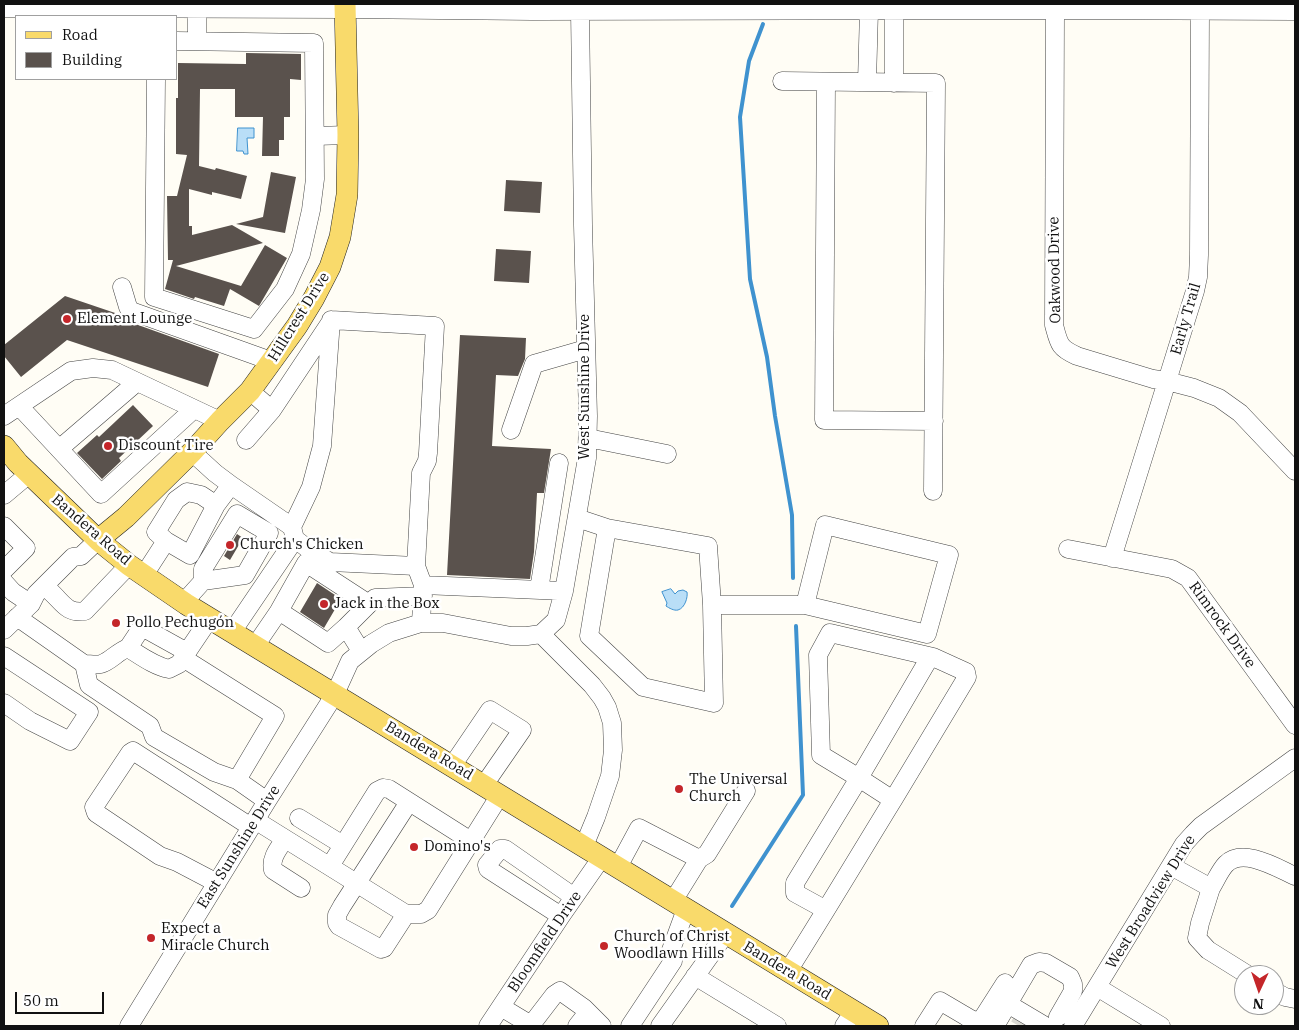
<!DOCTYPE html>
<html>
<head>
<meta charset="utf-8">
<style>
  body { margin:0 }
  #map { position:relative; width:1299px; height:1030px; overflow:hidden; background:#fffdf5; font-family:"IBM Plex Serif",serif }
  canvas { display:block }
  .frame { position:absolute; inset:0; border:5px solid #111; pointer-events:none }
  .legend { position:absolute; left:15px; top:15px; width:162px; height:65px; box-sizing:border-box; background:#fff; border:1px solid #a0a0a0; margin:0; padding:6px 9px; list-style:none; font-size:15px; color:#111 }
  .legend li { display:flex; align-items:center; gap:10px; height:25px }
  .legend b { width:25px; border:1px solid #a0a0a0 }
  .north { position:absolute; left:1234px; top:965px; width:50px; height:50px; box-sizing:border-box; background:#fff; border:1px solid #a0a0a0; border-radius:50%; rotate:183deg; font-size:14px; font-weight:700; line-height:20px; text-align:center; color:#111 }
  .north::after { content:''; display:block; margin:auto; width:18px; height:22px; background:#c4262a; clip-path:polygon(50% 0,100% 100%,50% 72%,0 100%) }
  .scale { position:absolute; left:15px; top:992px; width:89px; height:22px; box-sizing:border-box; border:2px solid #111; border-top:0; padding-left:6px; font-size:15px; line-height:18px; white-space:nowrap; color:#111; -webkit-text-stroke:4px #fff; paint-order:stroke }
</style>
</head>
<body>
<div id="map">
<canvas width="1299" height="1030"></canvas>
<div class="frame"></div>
<ul class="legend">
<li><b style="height:6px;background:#f9da6b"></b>Road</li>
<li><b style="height:14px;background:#5a524d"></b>Building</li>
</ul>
<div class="north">N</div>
<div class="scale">50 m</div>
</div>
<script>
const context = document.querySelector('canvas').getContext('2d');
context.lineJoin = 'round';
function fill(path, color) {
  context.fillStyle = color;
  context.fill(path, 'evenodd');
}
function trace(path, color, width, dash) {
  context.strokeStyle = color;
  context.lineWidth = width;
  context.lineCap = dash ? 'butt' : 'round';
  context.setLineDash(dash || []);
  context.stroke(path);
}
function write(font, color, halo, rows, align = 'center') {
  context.font = font + ' "IBM Plex Serif",serif';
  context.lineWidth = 5;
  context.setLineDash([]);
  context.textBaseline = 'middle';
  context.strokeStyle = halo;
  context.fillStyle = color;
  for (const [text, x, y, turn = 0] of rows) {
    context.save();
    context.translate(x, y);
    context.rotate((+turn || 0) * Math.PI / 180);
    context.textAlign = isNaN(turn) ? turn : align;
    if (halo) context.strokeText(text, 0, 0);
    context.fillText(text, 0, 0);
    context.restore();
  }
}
const water = new Path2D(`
  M238 128H254V138H247L248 154H244L243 151H237Z
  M671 589 675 594 678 591 683 590 687 592C688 597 685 608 678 610 674 611 669 608 666 606L667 603 662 592Z`);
fill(water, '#b9def7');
trace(water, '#3f92cf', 1);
trace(new Path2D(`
  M763 24 749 61 740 117 750 279 767 357 775 416 792 515 793 578
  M732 906 803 795 796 626`), '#3f92cf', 4);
fill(new Path2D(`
  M246 53 301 54V80L290 79V117H284V140H279V156H262L263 117H235V89H200L199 166 215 170 216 168 247 176 241 199 212 192V195L189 189V226H192V235L232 225 263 243 176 266 241 286 265 245 287 258 259 306 230 289 224 306 195 297 194 299 165 289 173 260H168L167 196H177L187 155 176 154V98H178V63L246 64Z
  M271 172 296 177 285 233 236 224 263 217Z
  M506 180 542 182 540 213 504 211Z
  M496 249 531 251 529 283 494 281Z
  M65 296 121 315 127 321 219 354 208 387 67 340 21 377 4 356V345Z
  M460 335 526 338 525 359 518 376 496 375 492 446 551 449 544 493H537L534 552 530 579 447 575Z
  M133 405 153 426 119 458 121 461 102 479 77 453 97 435 99 437Z
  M237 534 243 538 230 560 224 556Z
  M317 583 341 599 324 628 300 612Z`), '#5a524d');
trace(new Path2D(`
  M1019 1026 1023 1019`), '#dbdad3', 18, [18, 9]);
const minor = new Path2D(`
  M4 8 345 9 532 11 1055 10 1295 11
  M197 9V40
  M1055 10 1054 325C1059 344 1059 348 1077 356L1153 379 1167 381 1194 388 1219 398 1240 413 1295 471
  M156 79 154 297 254 329 285 289 301 254 311 210 315 179 314 43 176 41
  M782 81 936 83 933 491
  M826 82 824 420 934 421
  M867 82 869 10
  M894 83V11
  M315 136 348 135
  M122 287 128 307 131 311 271 361
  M331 320 435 326 428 453 427 461 421 473 416 566 423 585 421 623
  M250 391 272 410 330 323
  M19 406 101 494 194 409
  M4 416 71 371 93 368 112 370 220 421
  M511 430 534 364 586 349
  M588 438 667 454
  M246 440 272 410
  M59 449 137 382
  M192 452 215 473 231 485 292 527 295 539 232 632
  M4 495 29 474
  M216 505 201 495 187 492 176 500 156 532 166 541 190 555 216 505 231 485
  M577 518 607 528 589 636 643 687 714 703 712 605H805L927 634 949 555 825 525 805 605
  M4 526 26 548 4 570
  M292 527 311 487 322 446 331 320
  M607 528 708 546 712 605
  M295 539 311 551 330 562 416 566
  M1068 549 1172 569 1188 578 1295 725
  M1112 558 1195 291 1198 277 1199 255 1200 10
  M144 575 166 541
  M4 582 13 592 31 604
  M423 585 564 591
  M539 590 559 463
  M51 592C63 603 67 614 85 611L129 565
  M184 602 203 581V569L237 514 269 533 245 575 203 581
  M279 611 306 563 369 604
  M17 617 84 664C90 664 96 665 101 664 111 661 118 651 128 648 141 656 154 666 169 669L179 664 210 618
  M346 627 375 598 423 596
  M4 630 31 604 36 594 73 557 81 556 98 540
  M541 634 592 685 602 698 607 707 612 723 613 750 610 776 596 817 584 846
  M255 646 279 611 328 643 346 627 361 651
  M128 648 142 627 187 652
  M4 656 89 712 70 741 30 721 4 703
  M183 658 275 716 237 780
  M84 664 89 685 150 726 154 737 214 772 237 780 267 801
  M452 766 490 710 522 730 484 785
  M893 800 967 677 966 672 933 657 830 633 818 655 821 755 859 778 930 657
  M299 818 343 845
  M255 820 406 914H421L428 910 500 795
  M285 839C279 848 270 858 273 870L301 888
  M330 866 377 791 383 788 389 789 471 841
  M1171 866 1211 888 1200 923 1197 938 1208 950 1248 975
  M618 867 639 828 699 859 707 854 746 791
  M217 883 177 862 160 856 96 813 94 807 130 753 133 751 251 827
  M1211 888C1215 882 1220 870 1226 864 1243 847 1277 868 1295 876
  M673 901 699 859
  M406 914 384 948 381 949 339 926 337 923V915L342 906 409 802
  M561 916 488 869 487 865 500 849H505L574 897
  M788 971C824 914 858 857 893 800L859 778 795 883V893L826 910
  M695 976 777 1026
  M1097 987 1161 1026
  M1274 991 1285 997 1295 999
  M1008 1004 1045 1026
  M501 1007 531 1025 530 1026
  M588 1012 602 1026
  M974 1021 982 1019 1005 983
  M531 1025 554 995 560 991 584 1008 588 1012 577 1026
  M129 1026 267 801 335 694 350 661 371 644 389 633 421 623H443L511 636H527L541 634 556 620 564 591 587 458 588 416 583 225 580 11
  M488 1026 561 916 602 857
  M630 1026 673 961 671 950 686 909
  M660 1026 726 933
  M844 1026 854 1011
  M924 1026 940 1001 974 1021 971 1026
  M995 1026 1031 965 1039 962 1046 963 1070 977 1073 984V991L1058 1017
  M1073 1026 1184 844 1193 834 1201 826 1295 758`);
const major = new Path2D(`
  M4 446 18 463 98 540 129 565 186 604 878 1026
  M98 540 126 517 192 452 220 421 250 391 297 326 314 298 330 267 340 237 347 195 348 135 345 4`);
trace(minor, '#444', 19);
trace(major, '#222', 22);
trace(minor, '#fff', 18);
trace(major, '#f9da6b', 21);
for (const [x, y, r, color] of [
  [67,319,5,"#c4262a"],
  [108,446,5,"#c4262a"],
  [230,545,5,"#c4262a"],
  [324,604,5,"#c4262a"],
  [116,623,5,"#c4262a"],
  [679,789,5,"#c4262a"],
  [414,847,5,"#c4262a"],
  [151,938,5,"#c4262a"],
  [604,946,5,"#c4262a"]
]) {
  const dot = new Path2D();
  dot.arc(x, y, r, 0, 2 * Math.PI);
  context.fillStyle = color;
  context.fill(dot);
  trace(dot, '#fff', 2);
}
write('15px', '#111', '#fff', [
  ["Oakwood Drive",1055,270,-91],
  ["Hillcrest Drive",299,317,-58],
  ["Early Trail",1186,319,-74],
  ["West Sunshine Drive",585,387,-90],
  ["Bandera Road",91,530,41],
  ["Rimrock Drive",1222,625,54],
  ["Bandera Road",429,751,31],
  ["East Sunshine Drive",239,847,-58],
  ["West Broadview Drive",1151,902,-58],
  ["Bloomfield Drive",545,942,-56],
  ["Bandera Road",787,971,31]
]);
write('15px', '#111', '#fff', [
  ["Element Lounge",77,319],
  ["Discount Tire",118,446],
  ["Church's Chicken",240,545],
  ["Jack in the Box",334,604],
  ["Pollo Pechugón",126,623],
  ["The Universal",689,780],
  ["Church",689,797],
  ["Domino's",424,847],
  ["Expect a",161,929],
  ["Miracle Church",161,946],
  ["Church of Christ",614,937],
  ["Woodlawn Hills",614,954]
], 'left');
</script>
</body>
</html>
